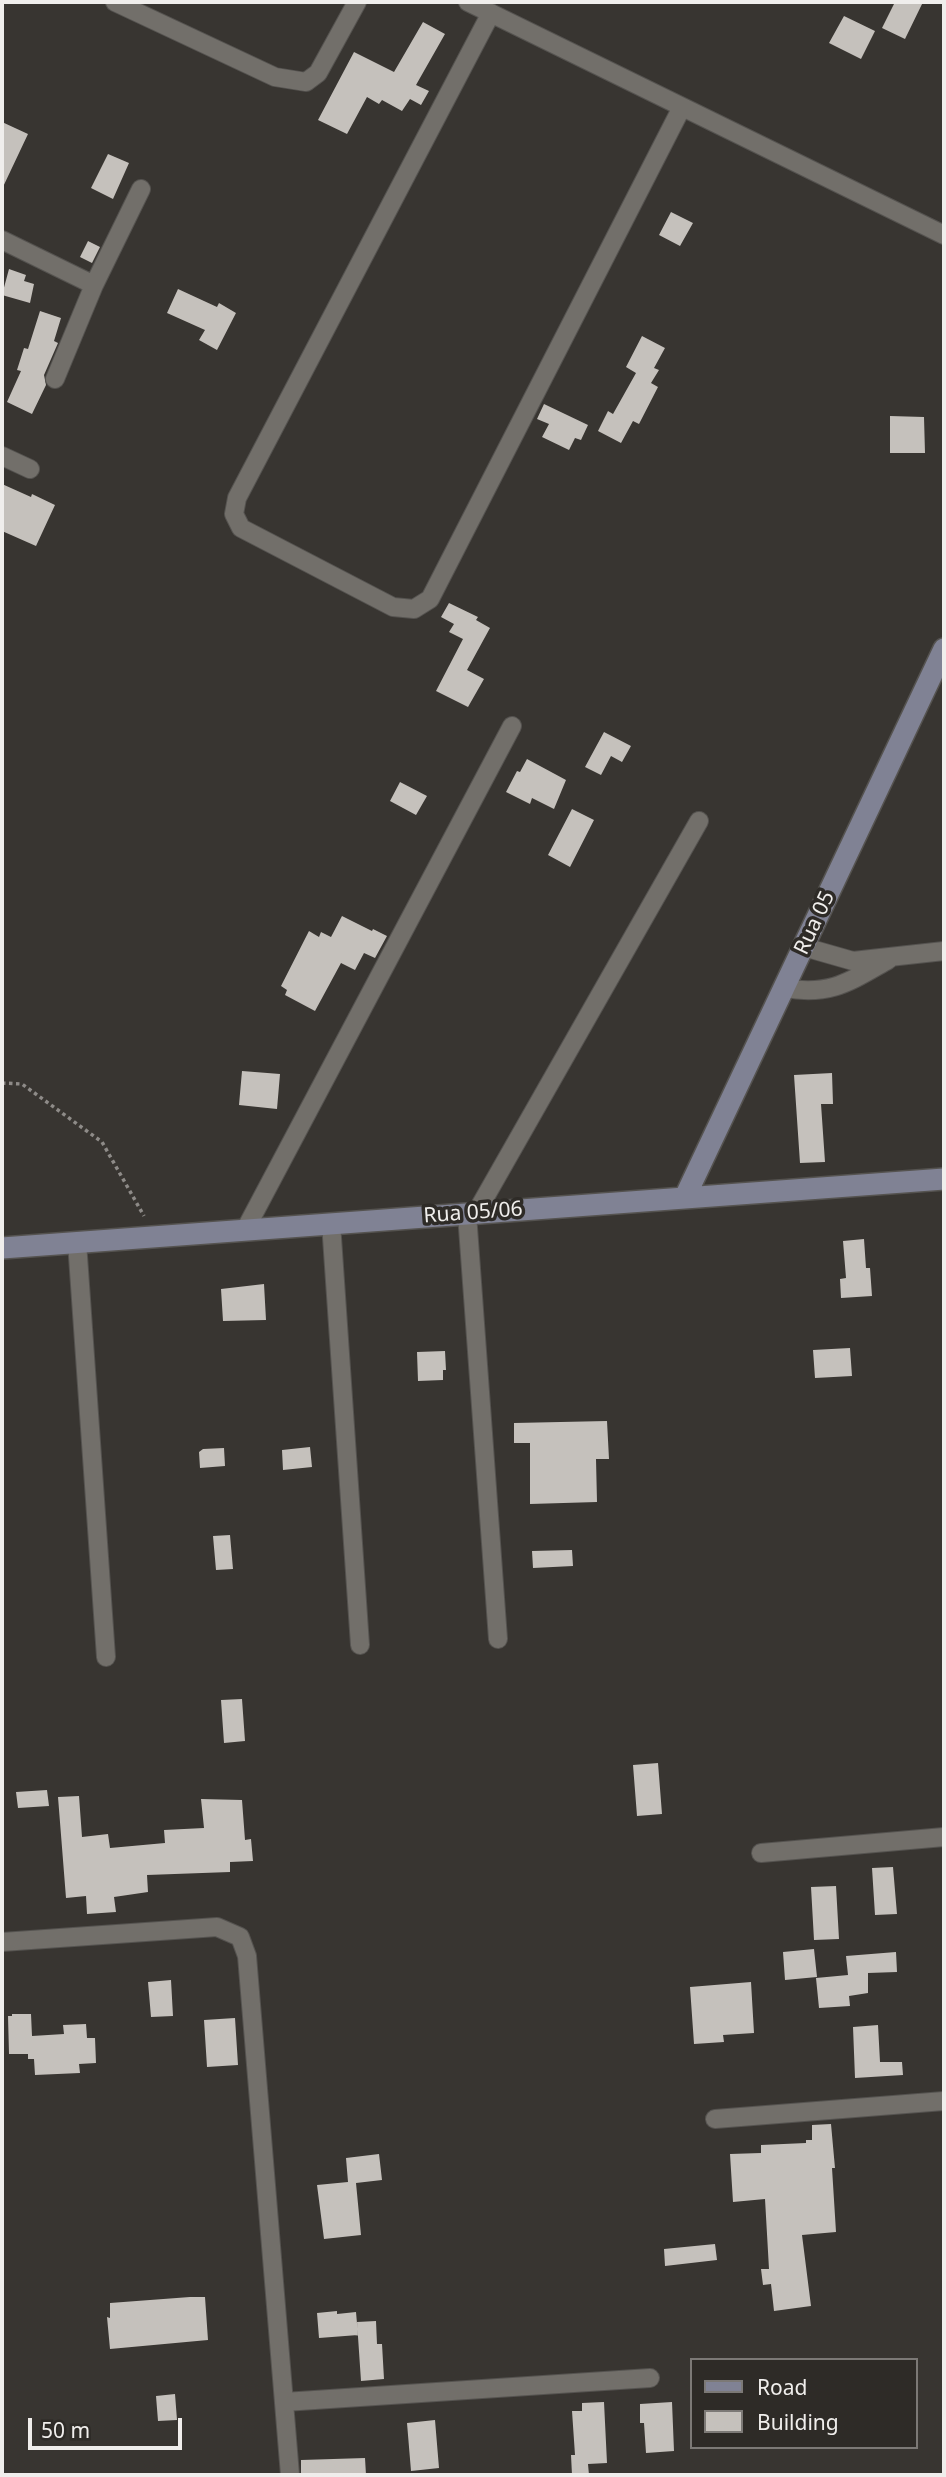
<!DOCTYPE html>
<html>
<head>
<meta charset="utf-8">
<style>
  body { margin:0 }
  #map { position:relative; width:946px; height:2477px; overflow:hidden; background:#383531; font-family:"Noto Sans",sans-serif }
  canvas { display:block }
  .frame { position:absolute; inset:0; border:4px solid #f0eeec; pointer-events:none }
  .legend { position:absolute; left:690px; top:2358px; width:228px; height:91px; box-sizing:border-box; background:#2e2b27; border:2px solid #7c7976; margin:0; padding:9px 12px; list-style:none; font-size:21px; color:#f0eeec }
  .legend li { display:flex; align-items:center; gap:14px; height:35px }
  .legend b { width:35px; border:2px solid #7c7976 }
  .scale { position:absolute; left:28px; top:2418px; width:154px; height:32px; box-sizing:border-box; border:4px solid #f0eeec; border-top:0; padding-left:9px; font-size:21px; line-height:24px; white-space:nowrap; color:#f0eeec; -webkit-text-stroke:5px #2e2b27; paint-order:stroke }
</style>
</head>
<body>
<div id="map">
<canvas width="946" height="2477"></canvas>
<div class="frame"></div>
<ul class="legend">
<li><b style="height:9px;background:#808294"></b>Road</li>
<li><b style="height:19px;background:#c5c1bc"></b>Building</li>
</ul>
<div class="scale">50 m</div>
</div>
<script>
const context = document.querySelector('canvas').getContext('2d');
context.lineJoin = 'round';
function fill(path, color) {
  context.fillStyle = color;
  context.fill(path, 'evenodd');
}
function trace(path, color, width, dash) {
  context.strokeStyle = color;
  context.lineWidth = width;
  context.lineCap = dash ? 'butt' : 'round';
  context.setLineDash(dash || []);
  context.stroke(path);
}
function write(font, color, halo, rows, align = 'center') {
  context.font = font + ' "Noto Sans",sans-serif';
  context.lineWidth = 7;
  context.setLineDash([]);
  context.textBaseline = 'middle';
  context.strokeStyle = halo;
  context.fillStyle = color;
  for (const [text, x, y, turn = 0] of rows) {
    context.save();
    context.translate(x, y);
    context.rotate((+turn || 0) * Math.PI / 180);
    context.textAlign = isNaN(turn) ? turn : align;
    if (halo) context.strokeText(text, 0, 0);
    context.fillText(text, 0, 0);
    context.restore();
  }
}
fill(new Path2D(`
  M895 2H923L905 39 882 28Z
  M844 16 875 31 861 59 829 43Z
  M423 22 445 34 416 85 429 91 421 105 410 99 402 111 382 100 379 104 367 97 347 134 318 120 354 52 394 72Z
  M2 122 28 134 2 189Z
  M108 154 129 163 113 199 91 188Z
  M671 212 693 223 680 246 659 235Z
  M88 241 100 247 92 263 80 257Z
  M9 269 26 275 24 281 34 284 30 303 2 295Z
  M178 289 217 307 219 303 236 313 217 350 199 340 205 330 167 313Z
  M40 311 61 318 54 341 58 343 44 375 46 385 32 414 7 402 21 371 17 370 24 348 28 349Z
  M642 336 665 348 654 368 659 370 651 383 658 387 639 424 633 421 621 443 598 431 608 411 613 414 636 373 626 367Z
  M544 404 588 425 581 440 575 438 569 450 542 437 549 424 537 419Z
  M890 416 924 417 925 453H890Z
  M2 484 31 497 32 494 55 505 36 546 2 531Z
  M449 603 478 617 476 620 490 628 467 670 484 679 468 707 436 691 463 639 449 632 454 624 441 617Z
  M604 732 631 746 622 762 611 756 601 775 585 767Z
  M527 759 566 780 554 809 532 798 530 804 506 792 517 771 520 772Z
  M400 782 427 796 416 815 390 801Z
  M572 809 594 820 570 867 548 855Z
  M342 916 372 931 373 929 387 936 375 958 364 953 355 970 341 963 315 1011 285 995 287 990 281 986 309 931 319 937 321 932 331 937Z
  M242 1071 280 1074 277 1109 239 1105Z
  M832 1073 833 1104H821L825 1162 800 1163 794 1075Z
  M864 1239 866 1268H870L872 1296 841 1298 840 1279 846 1278 843 1241Z
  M264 1284 266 1320 223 1321 221 1289Z
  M850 1348 852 1376 815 1378 813 1350Z
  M445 1351 446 1370H443V1380L418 1381 417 1352Z
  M607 1421 609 1459H596L597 1502 530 1504V1443H514V1423Z
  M310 1447 312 1467 283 1470 282 1450Z
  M224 1448 225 1466 200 1468 199 1452 203 1449Z
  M230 1535 233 1569 216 1570 213 1536Z
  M572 1550 573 1566 533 1568 532 1551Z
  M242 1699 245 1741 224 1743 221 1700Z
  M658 1763 662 1814 637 1816 633 1765Z
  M47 1790 49 1806 18 1808 16 1792Z
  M79 1796 82 1837 108 1834 110 1848 165 1843 164 1830 204 1828 201 1799 242 1800 245 1840 251 1839 253 1861 230 1862V1872L147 1875 148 1892 114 1897 116 1912 87 1914 86 1896 66 1898 58 1797Z
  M893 1867 897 1914 875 1915 872 1868Z
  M836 1886 839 1939 814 1940 811 1887Z
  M814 1949 817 1977 785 1980 783 1952Z
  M896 1952 897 1972 868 1973V1993L849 1996 850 2006 819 2008 816 1978 848 1975 846 1956Z
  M171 1980 173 2016 151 2017 148 1982Z
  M751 1982 754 2033 723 2035 724 2042 694 2044 690 1987Z
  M12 2014H31L32 2036 64 2034 63 2025 86 2024 87 2038H95L96 2063 79 2064 80 2073 35 2075 34 2059H28V2054H9L8 2016H12Z
  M235 2018 238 2065 207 2067 204 2020Z
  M878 2025 880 2062H902L903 2075 855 2078 853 2027Z
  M831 2124 835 2168H832L836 2232 802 2235 811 2306 774 2311 771 2284 763 2285 761 2269H769L765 2199 733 2202 730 2154 761 2153V2145L806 2143V2140H812V2125Z
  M379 2154 382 2180 356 2183 361 2235 324 2239 317 2185 348 2182 346 2158Z
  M715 2244 717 2260 665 2266 664 2249Z
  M190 2297H205L208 2340 110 2349 107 2317 110 2318V2303Z
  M337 2311V2314L356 2312 358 2335 319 2338 317 2313Z
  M376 2321 377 2344H382L384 2379 361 2381 357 2322Z
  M175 2394 177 2420 158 2421 156 2396Z
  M604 2402 607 2463 588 2464 589 2475H572L571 2455H575L572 2411H582V2403Z
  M672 2402 674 2451 646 2453 644 2423H640V2404Z
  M435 2420 439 2468 411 2471 407 2423Z
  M365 2458 366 2475H301V2460Z`), '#c5c1bc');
const street = new Path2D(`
  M115 2 275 77 306 82 318 73 357 2
  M468 2 944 235
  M491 13 237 498 234 514 241 528 393 607 414 609 430 599 682 107
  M2 240 94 285
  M55 379 94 285 141 189
  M2 456 30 469
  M804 947 853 961 944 951
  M784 988C831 996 849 982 888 960
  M476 1213 699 821
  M467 1214 498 1639
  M331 1223 360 1645
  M245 1230 512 726
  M77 1242 106 1657
  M761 1853 944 1837
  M2 1942 217 1927 240 1937 247 1956 290 2475
  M715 2119 944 2101
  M284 2402 650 2378`);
const secondary = new Path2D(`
  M685 1197 944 649
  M2 1248 944 1179`);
trace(street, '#555350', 20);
trace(secondary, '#555350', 24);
trace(new Path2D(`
  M2 1083 22 1084 102 1142 144 1216`), '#8e8b88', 3.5, [3.5, 3.5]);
trace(street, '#726f6a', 18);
trace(secondary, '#808294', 21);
write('21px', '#f0eeec', '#2e2b27', [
  ["Rua 05",815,923,-65],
  ["Rua 05/06",473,1213,-4]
]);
</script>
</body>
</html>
